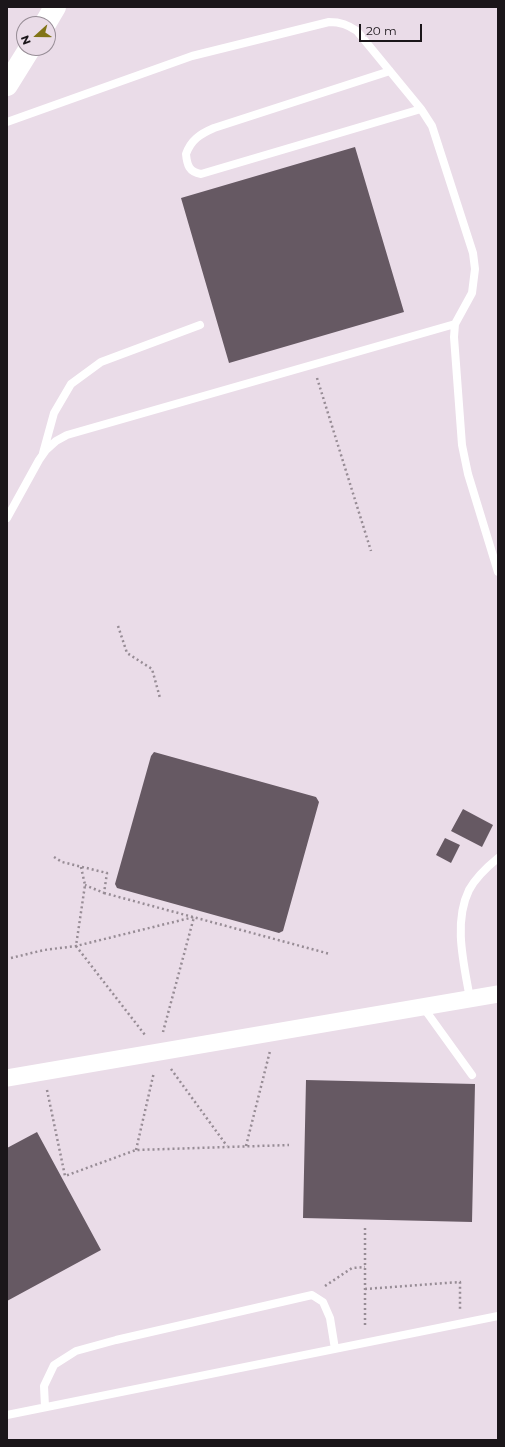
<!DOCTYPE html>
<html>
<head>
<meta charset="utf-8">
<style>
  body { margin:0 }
  #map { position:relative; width:505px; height:1447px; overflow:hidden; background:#eadce8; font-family:Montserrat,sans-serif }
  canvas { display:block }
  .frame { position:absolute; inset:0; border:8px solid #1b161a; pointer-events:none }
  .north { position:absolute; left:16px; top:16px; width:40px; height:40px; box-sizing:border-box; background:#eadce8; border:1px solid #978d96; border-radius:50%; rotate:249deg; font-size:11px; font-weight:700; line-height:16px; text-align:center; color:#1b161a }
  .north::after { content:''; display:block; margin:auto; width:14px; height:18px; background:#817417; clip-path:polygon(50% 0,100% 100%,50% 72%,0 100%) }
  .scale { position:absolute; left:359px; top:24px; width:63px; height:18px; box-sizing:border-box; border:2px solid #1b161a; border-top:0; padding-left:5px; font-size:12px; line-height:14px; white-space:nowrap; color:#1b161a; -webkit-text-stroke:3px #eadce8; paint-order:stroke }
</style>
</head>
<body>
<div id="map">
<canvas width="505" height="1447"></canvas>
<div class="frame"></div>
<div class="north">N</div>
<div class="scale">20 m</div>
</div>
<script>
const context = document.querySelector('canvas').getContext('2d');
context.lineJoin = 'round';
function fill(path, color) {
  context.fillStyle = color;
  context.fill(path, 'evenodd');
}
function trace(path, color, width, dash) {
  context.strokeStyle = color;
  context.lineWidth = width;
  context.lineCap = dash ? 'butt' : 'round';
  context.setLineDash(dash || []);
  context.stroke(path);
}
fill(new Path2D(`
  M355 147 404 312 229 363 181 198Z
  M154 752 316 797 319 802 283 931 279 933 117 888 115 884 151 756Z
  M463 809 493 825 482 847 451 831Z
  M445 838 460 845 451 863 436 855Z
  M306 1080 475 1084 472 1222 303 1218Z
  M37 1132 101 1250 7 1301V1148Z`), '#665963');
trace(new Path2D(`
  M317 378 371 551
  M118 626 127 653 152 669 160 698
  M54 857 62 862 107 873 104 893 85 885
  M81 867 85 885 76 946 145 1035
  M104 893 330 954
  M11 958 44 950 76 946 194 917 163 1032
  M171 1069 227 1146
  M47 1090 65 1176 136 1150 289 1145
  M246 1146 270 1051
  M136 1150 154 1072
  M365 1228V1328
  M325 1286 352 1268 365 1267
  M365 1289 460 1282V1310`), '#978c95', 2.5, [2, 3]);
trace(new Path2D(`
  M390 71 214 128C200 134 191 140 186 154 187 165 189 172 201 174L421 109
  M7 122 192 56 329 22C341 22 348 25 357 31L421 109 432 126 473 253 475 269 472 293 455 324 454 337 462 445 468 474 498 572
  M43 453 54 413 71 384 101 362 200 325
  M7 518 39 460 46 450 56 441 67 435 455 324
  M470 999C464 964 453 923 469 890 476 877 487 867 498 858
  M423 1007 472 1075
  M45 1407 44 1386 54 1365 76 1351 116 1340 312 1295 323 1302 330 1318 335 1349
  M7 1415 498 1316`), '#fff', 8);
trace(new Path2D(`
  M7 1078 498 994`), '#fff', 17);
trace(new Path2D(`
  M45 24 55 7
  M7 85 30 48`), '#fff', 22);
</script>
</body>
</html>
